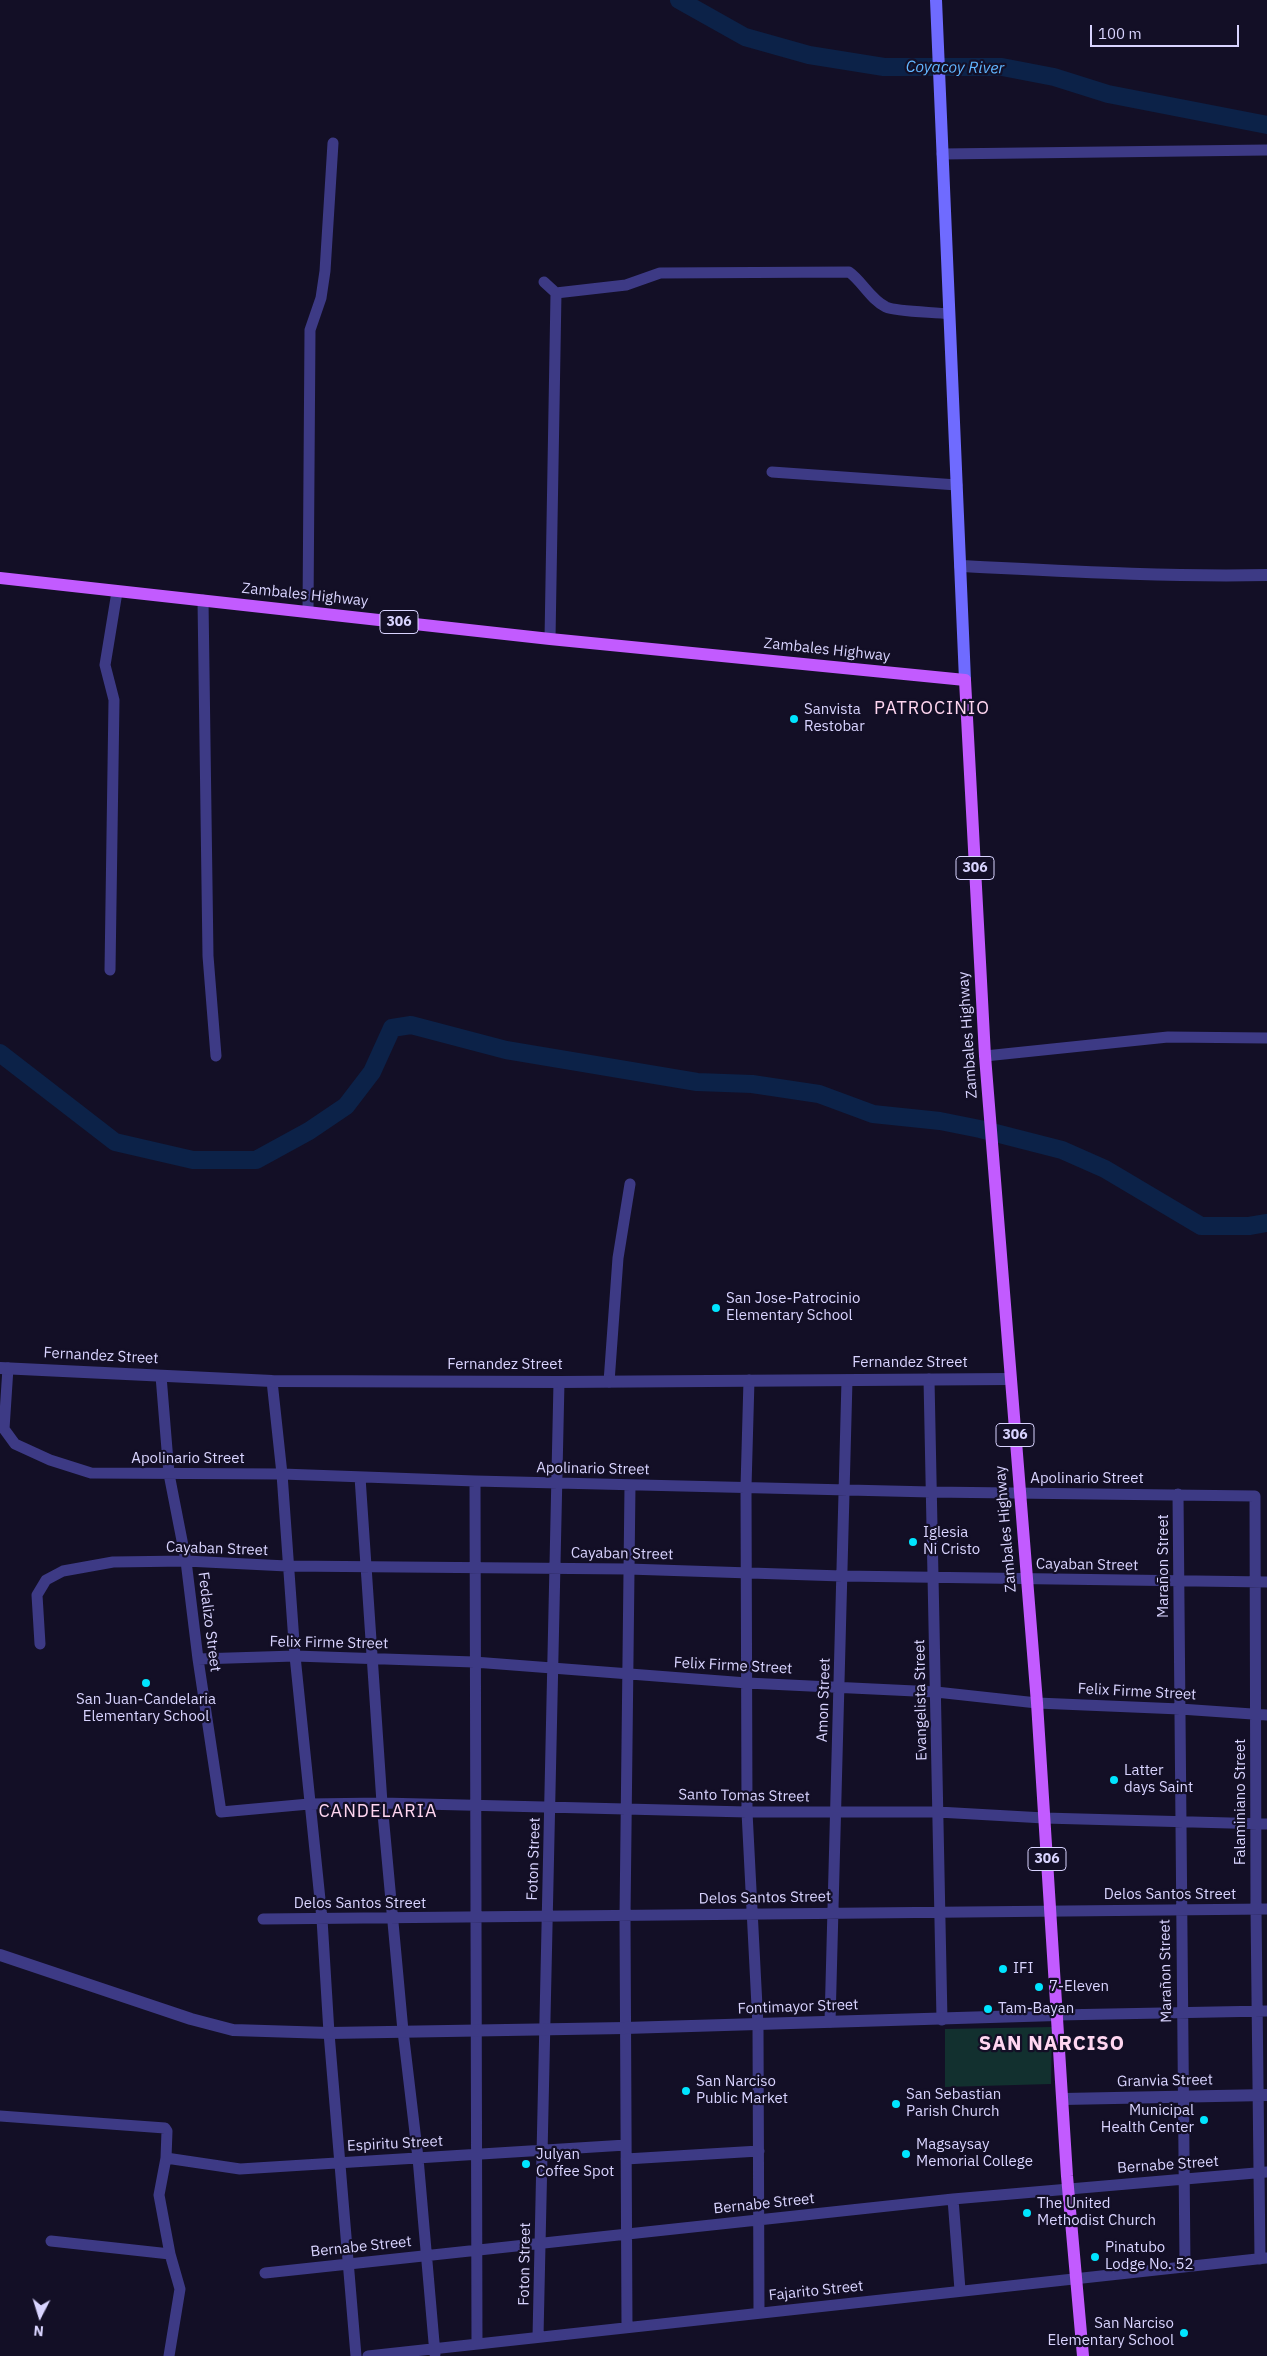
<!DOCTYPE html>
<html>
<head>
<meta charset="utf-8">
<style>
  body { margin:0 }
  #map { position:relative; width:1267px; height:2356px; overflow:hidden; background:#130f26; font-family:"IBM Plex Sans",sans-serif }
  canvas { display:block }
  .north { position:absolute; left:15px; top:2291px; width:50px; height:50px; -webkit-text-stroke:4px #130f26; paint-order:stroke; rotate:185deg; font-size:14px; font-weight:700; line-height:20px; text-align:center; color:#d9d4ff }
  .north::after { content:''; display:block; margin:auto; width:18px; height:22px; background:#d9d4ff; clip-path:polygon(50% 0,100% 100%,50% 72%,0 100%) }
  .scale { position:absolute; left:1090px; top:25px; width:149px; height:22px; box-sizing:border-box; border:2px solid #d9d4ff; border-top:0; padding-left:6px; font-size:15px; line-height:18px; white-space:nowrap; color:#d9d4ff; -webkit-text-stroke:4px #130f26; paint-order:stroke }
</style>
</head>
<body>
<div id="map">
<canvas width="1267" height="2356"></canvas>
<div class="north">N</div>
<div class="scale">100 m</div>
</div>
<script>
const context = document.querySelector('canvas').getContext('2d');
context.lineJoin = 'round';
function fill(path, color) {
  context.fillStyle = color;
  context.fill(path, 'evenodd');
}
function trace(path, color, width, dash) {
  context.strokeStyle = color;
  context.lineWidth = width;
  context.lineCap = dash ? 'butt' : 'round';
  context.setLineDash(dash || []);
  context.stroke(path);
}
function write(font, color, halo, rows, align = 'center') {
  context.font = font + ' "IBM Plex Sans",sans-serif';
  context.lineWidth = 4.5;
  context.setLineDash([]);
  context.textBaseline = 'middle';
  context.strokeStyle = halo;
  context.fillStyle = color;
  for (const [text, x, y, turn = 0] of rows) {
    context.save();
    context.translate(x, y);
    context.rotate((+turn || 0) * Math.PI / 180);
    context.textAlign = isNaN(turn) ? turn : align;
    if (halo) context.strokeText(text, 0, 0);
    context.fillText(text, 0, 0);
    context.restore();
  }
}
fill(new Path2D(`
  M1052 2027 1051 2084 945 2087V2029Z`), '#12302f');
trace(new Path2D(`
  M679 0 745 37 809 55 884 67H1002L1054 77 1108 94 1267 125
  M0 1053 115 1142 193 1160H256L309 1131 346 1106 372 1072 392 1028 411 1025 506 1050 697 1082 752 1084 819 1094 873 1114 940 1121 980 1129 1062 1150 1105 1169 1201 1226H1249L1267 1223`), '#0c2248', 18);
trace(new Path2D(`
  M942 154 1267 150
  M544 282 556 293 550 639
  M556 293 626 285 660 273 849 272C862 281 870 299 886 307 897 312 935 312 949 314
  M772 472 957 485
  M203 600 208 956 216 1056
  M308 612 310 330 321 298 325 271 333 143
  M110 970 114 700 105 665 117 592
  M985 1056 1168 1037 1267 1038
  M8 1368 4 1429 15 1444 50 1460 91 1473 282 1474 475 1481 931 1492 1255 1496 1256 1909 1260 2259
  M161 1376 169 1474 186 1561 198 1659 221 1812 309 1804 382 1803 747 1812H938L1044 1818 1267 1824
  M929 1379 942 2020
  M749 1380 746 1487 747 1812 758 2026 759 2313
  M272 1381 282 1474 295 1656 322 1919 329 2033 356 2356
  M609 1382 618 1258 630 1184
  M360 1477 382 1803 403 2031 418 2158 435 2354
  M475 1481 477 2344
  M1178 1494 1185 2266
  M40 1644 37 1595 46 1580 63 1571 113 1562 186 1561 287 1566 628 1569 842 1576 1267 1582
  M198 1659 295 1656 474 1662 747 1683 936 1692 1037 1703 1180 1709 1267 1715
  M263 1919 1267 1909
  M1057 2015 1267 2011
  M830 2022 847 1380
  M0 2116 165 2128 167 2131 166 2158 159 2195 170 2254 180 2289 169 2356
  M166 2158 240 2169 626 2145
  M626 2159 759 2151
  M953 2199 960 2290
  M51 2241 170 2254
  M265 2273 953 2199 1267 2172
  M627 2327 625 1917 630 1485
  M538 2337 559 1382
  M368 2356 1266 2258`), '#3d3a85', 11);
trace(new Path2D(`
  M960 566C1063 571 1165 577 1267 575
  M0 1368 272 1381 559 1382 1010 1379
  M0 1955 191 2019 233 2030 329 2033 625 2028 1057 2015
  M1063 2099 1267 2095`), '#3d3a85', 12);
trace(new Path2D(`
  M936 0 965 680`), '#6f6bff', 12);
trace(new Path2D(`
  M0 578 550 639 965 680 985 1056 1037 1703 1067 2176 1083 2356`), '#c25bff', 12);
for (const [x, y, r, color] of [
  [794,719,5,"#00e5ff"],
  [716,1308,5,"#00e5ff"],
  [913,1542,5,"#00e5ff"],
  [146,1683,5,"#00e5ff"],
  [1114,1780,5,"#00e5ff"],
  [1003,1969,5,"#00e5ff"],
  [1039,1987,5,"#00e5ff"],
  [988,2009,5,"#00e5ff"],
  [686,2091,5,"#00e5ff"],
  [896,2104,5,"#00e5ff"],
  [1204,2120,5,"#00e5ff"],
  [906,2154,5,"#00e5ff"],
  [526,2164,5,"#00e5ff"],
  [1027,2213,5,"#00e5ff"],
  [1095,2257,5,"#00e5ff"],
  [1184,2333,5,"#00e5ff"]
]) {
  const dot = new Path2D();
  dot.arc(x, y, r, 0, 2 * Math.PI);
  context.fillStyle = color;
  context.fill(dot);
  trace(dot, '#130f26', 2);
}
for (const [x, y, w] of [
  [399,622,38],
  [975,868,38],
  [1015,1435,38],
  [1047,1859,38]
]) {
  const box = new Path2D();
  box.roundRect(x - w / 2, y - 11.5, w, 23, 4);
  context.fillStyle = '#130f26';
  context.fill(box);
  trace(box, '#d9d4ff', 1);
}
write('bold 14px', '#d9d4ff', null, [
  ["306",399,622],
  ["306",975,868],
  ["306",1015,1435],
  ["306",1047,1859]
]);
write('15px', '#d9d4ff', '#130f26', [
  ["Zambales Highway",305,595,6],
  ["Zambales Highway",827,650,6],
  ["Zambales Highway",968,1035,-94],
  ["Fernandez Street",101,1356,3],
  ["Fernandez Street",910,1363],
  ["Fernandez Street",505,1365],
  ["Apolinario Street",188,1459],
  ["Apolinario Street",593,1469,1],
  ["Apolinario Street",1087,1479],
  ["Zambales Highway",1006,1529,-95],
  ["Cayaban Street",217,1549,2],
  ["Cayaban Street",622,1554,1],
  ["Cayaban Street",1087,1565,1],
  ["Marañon Street",1164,1566,-90],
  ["Fedalizo Street",209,1622,83],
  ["Felix Firme Street",329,1643,1],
  ["Felix Firme Street",733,1666,3],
  ["Felix Firme Street",1137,1692,3],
  ["Amon Street",824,1700,-88],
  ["Evangelista Street",921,1700,-91],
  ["Santo Tomas Street",744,1796,1],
  ["Falaminiano Street",1241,1802,-90],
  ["Foton Street",534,1859,-88],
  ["Delos Santos Street",1170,1895],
  ["Delos Santos Street",765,1898,-1],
  ["Delos Santos Street",360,1904],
  ["Marañon Street",1166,1971,-91],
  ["Fontimayor Street",798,2007,-2],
  ["Granvia Street",1165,2081,-1],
  ["Espiritu Street",395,2144,-3],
  ["Bernabe Street",1168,2165,-4],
  ["Bernabe Street",764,2204,-6],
  ["Bernabe Street",361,2247,-6],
  ["Foton Street",525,2264,-89],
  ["Fajarito Street",816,2291,-6]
]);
write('15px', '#d9d4ff', '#130f26', [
  ["Sanvista",804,710],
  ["Restobar",804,727],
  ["San Jose-Patrocinio",726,1299],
  ["Elementary School",726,1316],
  ["Iglesia",923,1533],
  ["Ni Cristo",923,1550],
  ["San Juan-Candelaria",146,1700,"center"],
  ["Elementary School",146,1717,"center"],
  ["Latter",1124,1771],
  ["days Saint",1124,1788],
  ["IFI",1013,1969],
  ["7-Eleven",1049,1987],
  ["Tam-Bayan",998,2009],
  ["San Narciso",696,2082],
  ["Public Market",696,2099],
  ["San Sebastian",906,2095],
  ["Parish Church",906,2112],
  ["Municipal",1194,2111,"right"],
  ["Health Center",1194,2128,"right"],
  ["Magsaysay",916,2145],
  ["Memorial College",916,2162],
  ["Julyan",536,2155],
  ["Coffee Spot",536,2172],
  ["The United",1037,2204],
  ["Methodist Church",1037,2221],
  ["Pinatubo",1105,2248],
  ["Lodge No. 52",1105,2265],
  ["San Narciso",1174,2324,"right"],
  ["Elementary School",1174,2341,"right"]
], 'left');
write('italic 16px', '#62b6ff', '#130f26', [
  ["Coyacoy River",955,68,1]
]);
context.letterSpacing = '1px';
write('18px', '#ffd6f0', '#130f26', [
  ["PATROCINIO",932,709],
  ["CANDELARIA",378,1812]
]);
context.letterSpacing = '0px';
context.letterSpacing = '1px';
write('bold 20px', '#ffd6f0', '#130f26', [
  ["SAN NARCISO",1052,2044]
]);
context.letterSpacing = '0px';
</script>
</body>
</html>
